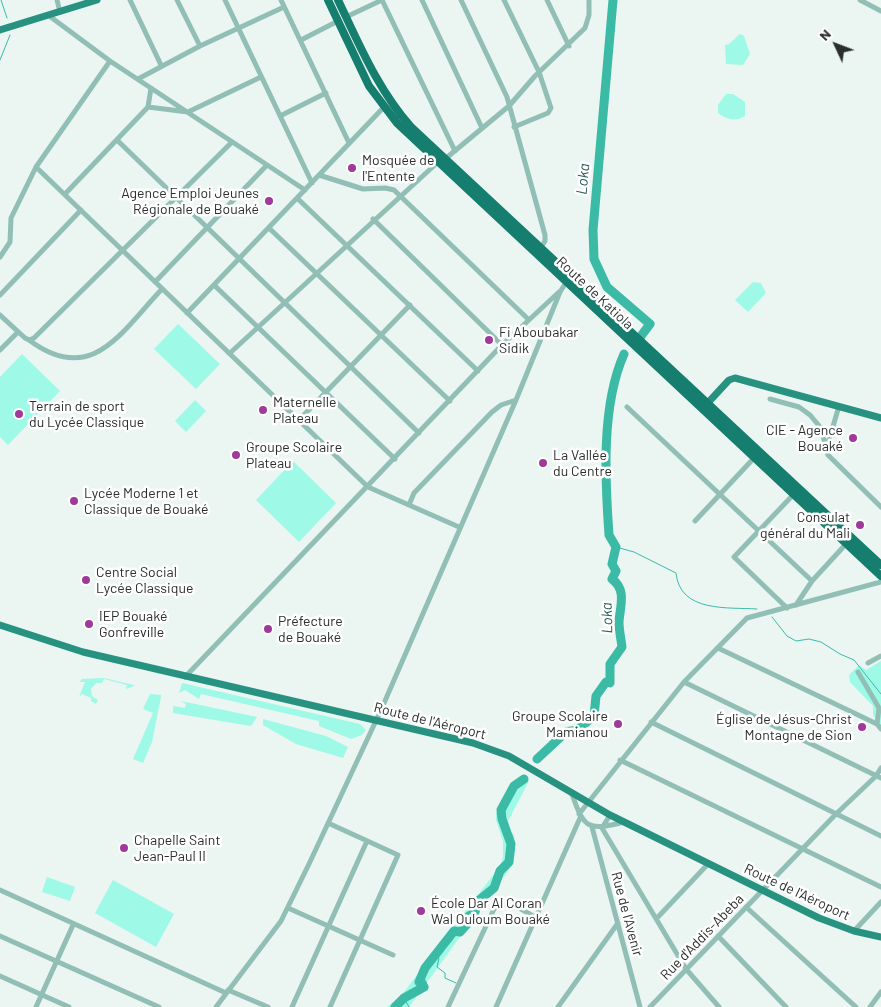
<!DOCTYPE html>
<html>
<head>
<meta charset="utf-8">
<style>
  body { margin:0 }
  #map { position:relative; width:881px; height:1007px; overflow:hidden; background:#ebf5f2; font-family:Barlow,sans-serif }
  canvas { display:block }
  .north { position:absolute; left:811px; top:20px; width:50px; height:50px; -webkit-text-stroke:4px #fff; paint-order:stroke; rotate:313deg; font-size:14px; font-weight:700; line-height:20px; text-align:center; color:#2a2e2d }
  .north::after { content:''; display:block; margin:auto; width:18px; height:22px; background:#2a2e2d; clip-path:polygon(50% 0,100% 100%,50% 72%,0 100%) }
</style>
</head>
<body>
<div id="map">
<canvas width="881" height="1007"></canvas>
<div class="north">N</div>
</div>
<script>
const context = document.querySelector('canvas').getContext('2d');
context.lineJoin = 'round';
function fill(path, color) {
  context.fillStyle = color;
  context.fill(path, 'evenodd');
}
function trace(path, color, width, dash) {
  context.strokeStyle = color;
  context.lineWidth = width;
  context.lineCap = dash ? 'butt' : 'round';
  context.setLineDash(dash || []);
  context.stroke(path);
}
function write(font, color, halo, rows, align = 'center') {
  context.font = font + ' Barlow,sans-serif';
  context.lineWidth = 5;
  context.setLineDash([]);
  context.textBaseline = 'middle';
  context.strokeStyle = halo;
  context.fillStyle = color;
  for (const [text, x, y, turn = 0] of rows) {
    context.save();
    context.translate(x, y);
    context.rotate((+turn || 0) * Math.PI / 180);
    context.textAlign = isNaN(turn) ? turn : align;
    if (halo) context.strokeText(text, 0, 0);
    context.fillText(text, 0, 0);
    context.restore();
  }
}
fill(new Path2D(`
  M740 34 744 36 750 54 743 65 726 64 725 45 729 44Z
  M726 94H733L745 102V116C735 122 727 120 718 113V105Z
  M753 282 761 283 766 293 748 312 735 300Z
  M178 324 220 364 196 389 154 349Z
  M22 354 60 391 8 445 0 437V377Z
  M195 400 206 411 186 432 175 421Z
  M293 461 336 503 299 542 256 500Z
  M881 661V726L873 715V706L850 682 849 675 859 665 866 670Z
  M104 678 134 685V686L126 689 127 685 104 679 102 683H96L91 689 92 696 98 700 96 704 91 701V698L82 694 79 697 85 682H79L82 679Z
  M182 683 360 724 366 730 362 735 351 739 319 726V721L201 694 199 699 185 690 179 693Z
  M150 694 161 695V697L152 742 143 763 133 759 153 713 143 709Z
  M181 701 257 717 251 726 173 713V706L185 708 186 704Z
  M263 719 326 736 348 747 343 758 296 744 263 725Z
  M521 777 529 781 508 821 511 833 514 834C515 848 515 859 508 871L409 1007H387L401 996 500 866 503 857V841L496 820V813Z
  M47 877 75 887 70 901 42 892Z
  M113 880 174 914 156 947 95 913Z`), '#9ef9e6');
trace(new Path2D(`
  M1 0 7 18
  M0 60 10 35
  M616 547 634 552 676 573C680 613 728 607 757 609
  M772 617 787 636 796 641 809 639 821 642 840 654 854 660 881 694
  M436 956 439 958 437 967 445 973V978L456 983
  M404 998 409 1007`), '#3bbba6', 1);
trace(new Path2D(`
  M613 0 593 230 594 259 607 287 650 324 641 336
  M537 759 566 732 577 730 594 716 596 696 606 682 610 683V664L622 647C621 639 619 630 619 622 620 606 627 590 612 579L616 571 612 564 616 547 609 535C605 479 601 406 624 354
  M395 1007 404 998 424 987 422 983 419 982 425 968 454 931 460 932 468 923 466 918 475 912 478 901 494 888 500 871 509 862 511 844 502 819 501 810 514 786 524 779`), '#3bbba6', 9);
trace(new Path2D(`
  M57 0 60 12
  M130 0 161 65
  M177 0 200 46
  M225 0 312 183
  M281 0 349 143
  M382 0 455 151
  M422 0 482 128
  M461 0 507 97 545 235V241L540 249
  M504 0 539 72 551 108 548 113 514 127
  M547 0 569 46
  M860 0 881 11
  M48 15 110 61 305 190
  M346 17 382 0
  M301 40 338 21
  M138 79 200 46 284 7
  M148 107 188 112 261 77
  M280 116 326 93
  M117 140 419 433
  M445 159 509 106 535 76 585 28 589 15V0
  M36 167 368 487 459 527
  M319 175 363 189 385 188 394 190 528 319
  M65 194 148 107 151 88
  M297 198 478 371
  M373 219 502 345
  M269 228 450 401
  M0 257 10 242 11 218 36 167 110 61
  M155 282 267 165
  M214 285 395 459
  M0 295 81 210
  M187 313 384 107
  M0 315 25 338 29 340 34 338 232 142
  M29 340C92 387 121 332 162 289
  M0 350 18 332
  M230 353 438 162
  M770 399 799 407 810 415 821 428 828 455 881 507
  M627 407 812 581
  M299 420 410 305
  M827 447 839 406
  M409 505 414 493 492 412 501 405 516 400
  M695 521 754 458
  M796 605 812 581 846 544
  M787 608 734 557 793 495
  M718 648 877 724 881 729
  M868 663 881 656
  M858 672 879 708 877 724
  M185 677 502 345 559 292
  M684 682 881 778
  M651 722 881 836
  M620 760 881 887
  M572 794C584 829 588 831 624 822
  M579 814 684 682 747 618 881 582
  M610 815 602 828 686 969 719 1007
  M328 823 398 855 330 1007
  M592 827 640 1007
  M0 890 226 993
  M746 907 856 1007
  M288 908 393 955
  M657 918 708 864
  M854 931 881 902
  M0 936 159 1007
  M718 936 786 1007
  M0 976 69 1007
  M228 990 268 1007
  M36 1007 73 925
  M216 1007 281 921 309 864 381 710 516 400 560 292 567 281
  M292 1007 367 841
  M448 1007 494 909C506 897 522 910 535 917
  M496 1007 580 818
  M558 1007 618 923
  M650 1007 836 814 876 776 881 768
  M870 1007 881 992`), '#91bfb5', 5);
trace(new Path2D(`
  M0 30 97 0
  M704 407 729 380 735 378 881 418
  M0 625 83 652 473 743 509 756 610 815 819 918 854 931 881 937`), '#289281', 7);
trace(new Path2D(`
  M328 0 369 86 397 123 881 576
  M338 0C359 44 378 90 411 127L881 565`), '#167e6e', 8);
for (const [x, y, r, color] of [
  [352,168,5,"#a0399c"],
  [269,201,5,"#a0399c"],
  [489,340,5,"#a0399c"],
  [263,410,5,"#a0399c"],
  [19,414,5,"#a0399c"],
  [853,438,5,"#a0399c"],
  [236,455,5,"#a0399c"],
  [543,463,5,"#a0399c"],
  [74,501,5,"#a0399c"],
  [860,525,5,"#a0399c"],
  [86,580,5,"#a0399c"],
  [89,624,5,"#a0399c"],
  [268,629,5,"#a0399c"],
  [618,724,5,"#a0399c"],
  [862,727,5,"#a0399c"],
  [124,848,5,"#a0399c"],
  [421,911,5,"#a0399c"]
]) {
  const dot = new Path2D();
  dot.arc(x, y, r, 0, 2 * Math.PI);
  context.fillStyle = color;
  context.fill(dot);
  trace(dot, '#fff', 2);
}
write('14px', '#2a2e2d', '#fff', [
  ["Mosquée de",362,160],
  ["l'Entente",362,176],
  ["Agence Emploi Jeunes",259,193,"right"],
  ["Régionale de Bouaké",259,209,"right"],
  ["Fi Aboubakar",499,332],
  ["Sidik",499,348],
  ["Maternelle",273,402],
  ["Plateau",273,418],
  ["Terrain de sport",29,406],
  ["du Lycée Classique",29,422],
  ["CIE - Agence",843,430,"right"],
  ["Bouaké",843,446,"right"],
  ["Groupe Scolaire",246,447],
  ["Plateau",246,463],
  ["La Vallée",553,455],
  ["du Centre",553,471],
  ["Lycée Moderne 1 et",84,493],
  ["Classique de Bouaké",84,509],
  ["Consulat",850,517,"right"],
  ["général du Mali",850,533,"right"],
  ["Centre Social",96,572],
  ["Lycée Classique",96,588],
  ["IEP Bouaké",99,616],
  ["Gonfreville",99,632],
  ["Préfecture",278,621],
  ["de Bouaké",278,637],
  ["Groupe Scolaire",608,716,"right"],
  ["Mamianou",608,732,"right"],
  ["Église de Jésus-Christ",852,719,"right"],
  ["Montagne de Sion",852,735,"right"],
  ["Chapelle Saint",134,840],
  ["Jean-Paul II",134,856],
  ["École Dar Al Coran",431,903],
  ["Wal Ouloum Bouaké",431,919]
], 'left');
write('14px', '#2a2e2d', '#fff', [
  ["Route de Katiola",595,293,43],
  ["Route de l'Aéroport",430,721,14],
  ["Route de l'Aéroport",797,892,25],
  ["Rue de l'Avenir",627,914,75],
  ["Rue d'Addis-Abeba",702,937,-46]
]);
write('italic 15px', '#2a5d54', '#fff', [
  ["Loka",583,179,-85],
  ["Loka",607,618,-91]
]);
</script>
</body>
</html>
